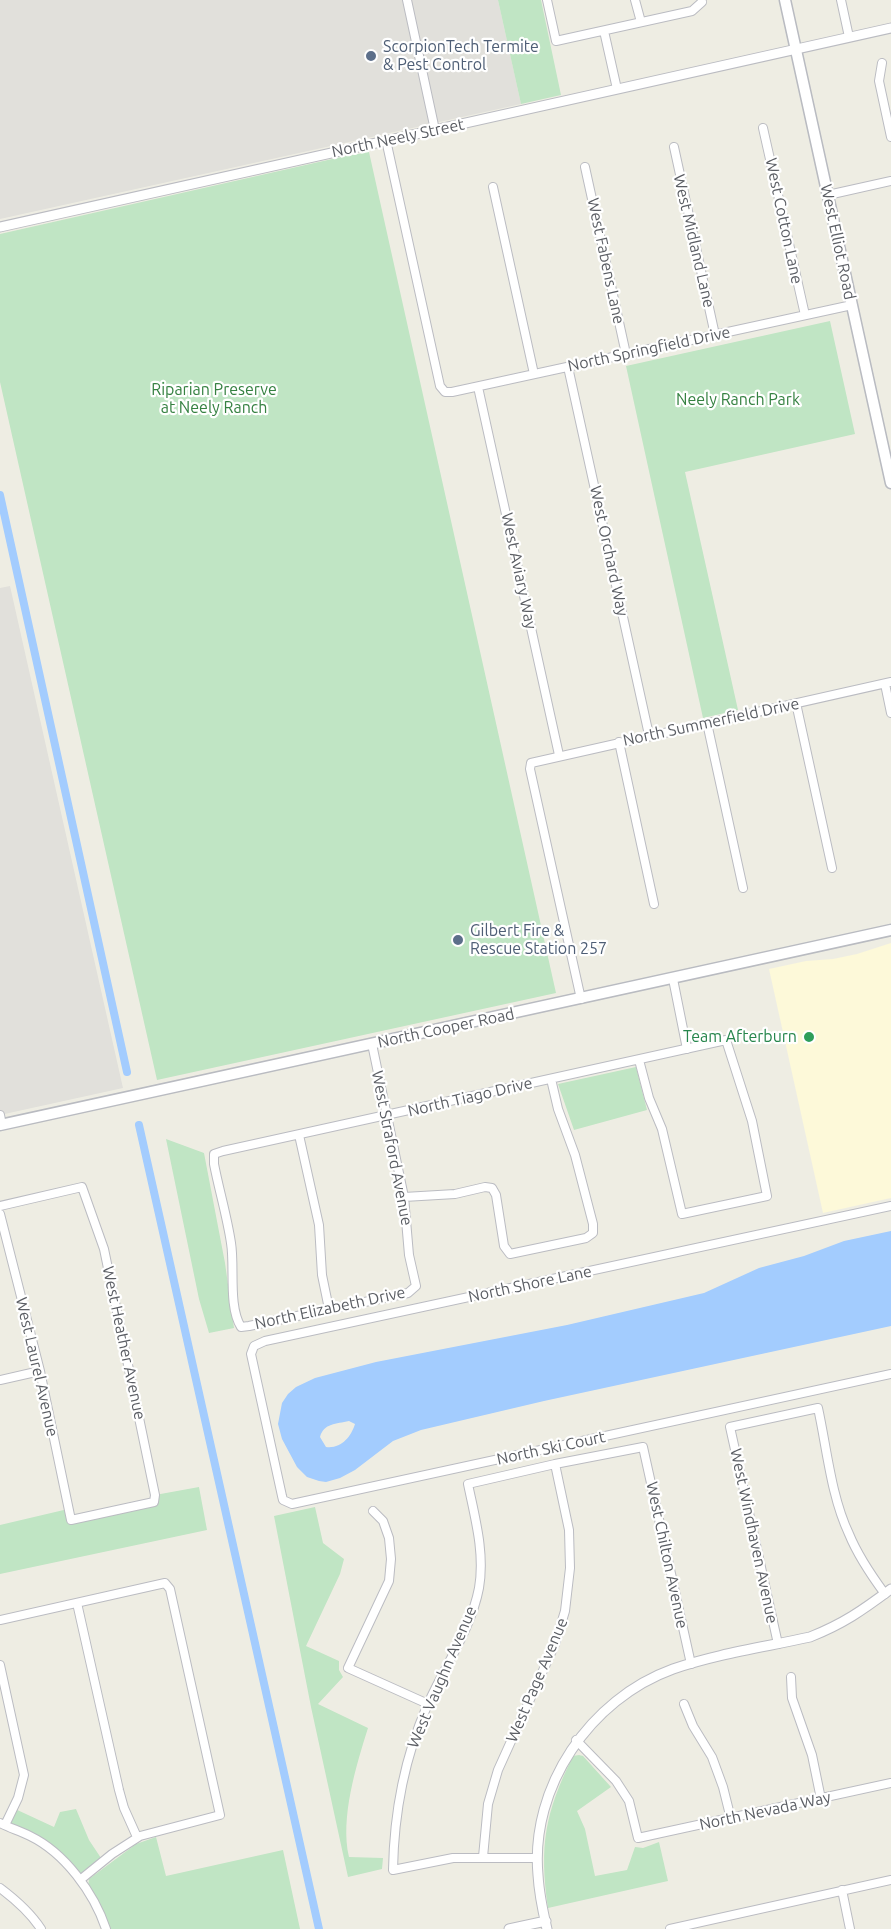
<!DOCTYPE html>
<html>
<head>
<meta charset="utf-8">
<style>
  body { margin:0 }
  canvas { display:block; background:#eeede3 }
</style>
</head>
<body>
<canvas width="891" height="1929"></canvas>
<script>
const context = document.querySelector('canvas').getContext('2d');
context.lineJoin = 'round';
function fill(path, color) {
  context.fillStyle = color;
  context.fill(path, 'evenodd');
}
function trace(path, color, width, dash) {
  context.strokeStyle = color;
  context.lineWidth = width;
  context.lineCap = dash ? 'butt' : 'round';
  context.setLineDash(dash || []);
  context.stroke(path);
}
function write(font, color, halo, rows, align = 'center') {
  context.font = font + ' Ubuntu,sans-serif';
  context.lineWidth = 4.5;
  context.setLineDash([]);
  context.textBaseline = 'middle';
  context.strokeStyle = halo;
  context.fillStyle = color;
  for (const [text, x, y, turn = 0] of rows) {
    context.save();
    context.translate(x, y);
    context.rotate((+turn || 0) * Math.PI / 180);
    context.textAlign = isNaN(turn) ? turn : align;
    if (halo) context.strokeText(text, 0, 0);
    context.fillText(text, 0, 0);
    context.restore();
  }
}
fill(new Path2D(`
  M891 943V1198L823 1213 769 969 806 961 833 959 857 954Z`), '#fdf9d9');
fill(new Path2D(`
  M0 0H498L521 104 0 219Z
  M10 586 123 1088 0 1115V588Z`), '#e1e0db');
fill(new Path2D(`
  M498 0H541L561 95 521 104Z
  M369 152 556 993 157 1080 0 382V234L341 157Z
  M830 321 855 434 685 472 738 710 703 718 626 366Z
  M636 1067 647 1110 574 1130 558 1084Z
  M166 1139 204 1153 225 1263 234 1328 209 1333 199 1299Z
  M199 1487 207 1530 0 1574V1525L68 1509 71 1519 154 1502 155 1495Z
  M315 1507 323 1543 344 1559 340 1574 306 1646 339 1661V1670L343 1677 318 1704 368 1728C356 1766 340 1818 349 1857L383 1858 382 1869 348 1877 311 1707 274 1516Z
  M579 1755 583 1756 611 1787 577 1811 585 1829 595 1876 627 1870 635 1847 643 1848 659 1842 668 1881 548 1908C539 1845 545 1813 573 1756Z
  M13 1808 54 1827 60 1812 76 1809 89 1840 103 1861 80 1880 32 1837 5 1825Z
  M156 1837 166 1876 283 1850 300 1929H110L88 1887 89 1879 136 1844Z`), '#c0e5c4');
fill(new Path2D(`
  M891 1231V1326L544 1401 421 1430 393 1441 355 1470 340 1478 326 1482 319 1481 307 1477 297 1467 282 1439 278 1424 282 1403 288 1394 296 1387 315 1378 376 1362 567 1325 704 1293 759 1268 804 1256 844 1241ZM349 1421 355 1424C351 1437 341 1449 326 1447L320 1437C324 1423 336 1424 349 1421Z`), '#a3ccfe');
trace(new Path2D(`
  M0 495 127 1072
  M139 1125 319 1929`), '#a3ccfe', 8);
const minor = new Path2D(`
  M407 0 435 130
  M547 0 556 41 692 11 702 2
  M635 0 641 22
  M841 0 849 37
  M604 31 617 89
  M882 63 879 81 891 137
  M763 128 805 315
  M386 140 440 386 445 392H452L852 305
  M674 147 715 335
  M585 167 626 354
  M493 187 534 374
  M828 195 891 181
  M568 367 649 735
  M478 387 559 755
  M885 684 891 713
  M796 703 832 868
  M707 723 743 888
  M619 742 654 904
  M673 979 687 1049
  M581 999 530 769 531 763 891 682
  M372 1044 404 1197 409 1255 416 1286 408 1293 249 1326 241 1327C228 1306 235 1267 231 1243 227 1216 219 1190 214 1164V1154L223 1151 726 1040 752 1121 767 1196 682 1214 662 1129 649 1098 639 1060
  M0 1115 2 1125
  M299 1135 319 1225 322 1275 329 1309
  M404 1197 455 1194 485 1187 492 1188 496 1195 504 1246 510 1254 586 1238 593 1233V1224L575 1155 558 1109 551 1079
  M0 1206 82 1187 104 1249 155 1495 154 1502 71 1520 40 1371 0 1214
  M891 1206 265 1341 254 1346 251 1354 282 1496 283 1500 292 1504 891 1374
  M0 1380 40 1371
  M373 1511 383 1521 389 1538 391 1559 389 1581 348 1668 428 1704
  M77 1603 119 1790 124 1808 137 1837
  M0 1620 165 1583 170 1589 220 1815 140 1836 112 1854 80 1880
  M778 1644 730 1427 818 1408C827 1449 831 1496 849 1534 858 1556 871 1575 885 1594
  M0 1665 24 1775 18 1798 5 1825
  M791 1677 792 1698 812 1755 821 1799
  M684 1704 693 1726 712 1757 723 1787 731 1819
  M576 1740 616 1781 629 1801 638 1838 891 1783
  M0 1823C10 1828 20 1831 30 1836 65 1853 94 1893 106 1929
  M483 1857 488 1804 498 1770 555 1644 565 1611 570 1568 569 1530 555 1464
  M537 1858H453L393 1870C394 1811 404 1759 427 1706 444 1667 471 1630 479 1588 485 1553 475 1518 468 1484L555 1464 643 1447 691 1664
  M0 1888C16 1900 30 1912 41 1929
  M842 1890 850 1929
  M670 1929 891 1880`);
const tertiary = new Path2D(`
  M0 227 891 28
  M509 1929 546 1921
  M547 1929C543 1912 539 1893 538 1875 530 1787 590 1699 673 1669 716 1654 765 1647 810 1637 843 1624 863 1610 891 1589`);
const secondary = new Path2D(`
  M785 0 891 483
  M0 1125 891 930`);
trace(minor, '#bbbcc2', 10);
trace(tertiary, '#bbbcc2', 11);
trace(secondary, '#b9bbc1', 13);
trace(minor, '#fff', 8);
trace(tertiary, '#fff', 9);
trace(secondary, '#fff', 10);
for (const [x, y, r, color] of [
  [371,56,6,"#5c6f8a"],
  [458,940,6,"#5c6f8a"],
  [809,1037,6,"#2e9e5b"]
]) {
  const dot = new Path2D();
  dot.arc(x, y, r, 0, 2 * Math.PI);
  context.fillStyle = color;
  context.fill(dot);
  trace(dot, '#fff', 2);
}
write('16px', '#4e5e75', '#fff', [
  ["ScorpionTech Termite",383,47],
  ["& Pest Control",383,65],
  ["Gilbert Fire &",470,931],
  ["Rescue Station 257",470,949]
], 'left');
write('16px', '#5b5e64', '#fff', [
  ["North Neely Street",398,138,-12],
  ["West Cotton Lane",784,221,78],
  ["West Midland Lane",694,241,77],
  ["West Elliot Road",838,242,78],
  ["West Fabens Lane",606,261,78],
  ["North Springfield Drive",649,349,-12],
  ["West Orchard Way",609,551,78],
  ["West Aviary Way",519,571,78],
  ["North Summerfield Drive",711,722,-12],
  ["North Cooper Road",446,1028,-12],
  ["North Tiago Drive",470,1097,-13],
  ["West Straford Avenue",392,1148,79],
  ["North Shore Lane",530,1284,-12],
  ["North Elizabeth Drive",330,1308,-12],
  ["West Heather Avenue",124,1343,78],
  ["West Laurel Avenue",37,1367,77],
  ["North Ski Court",551,1448,-12],
  ["West Windhaven Avenue",754,1536,78],
  ["West Chilton Avenue",667,1555,78],
  ["West Vaughn Avenue",442,1677,-67],
  ["West Page Avenue",537,1680,-67],
  ["North Nevada Way",765,1811,-12]
]);
write('16px', '#358141', '#fff', [
  ["Riparian Preserve",214,390],
  ["at Neely Ranch",214,408],
  ["Neely Ranch Park",738,400]
]);
write('16px', '#27864d', '#fff', [
  ["Team Afterburn",797,1037]
], 'right');
</script>
</body>
</html>
